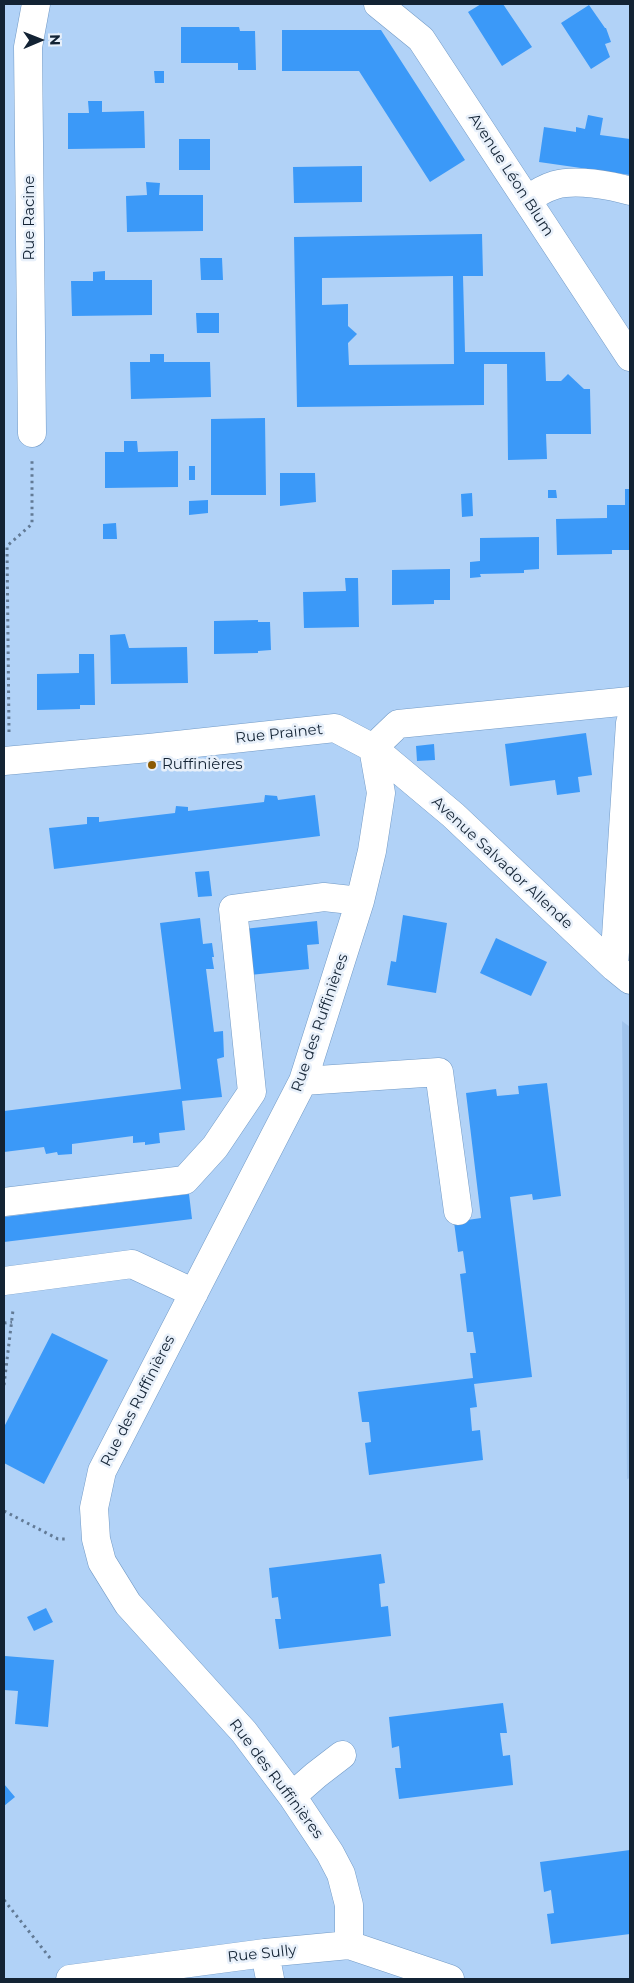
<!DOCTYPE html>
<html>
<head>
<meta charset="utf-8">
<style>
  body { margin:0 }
  #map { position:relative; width:634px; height:1983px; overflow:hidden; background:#b1d2f7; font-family:Montserrat,sans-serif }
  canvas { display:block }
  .frame { position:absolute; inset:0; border:5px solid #132334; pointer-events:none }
  .north { position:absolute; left:15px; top:15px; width:50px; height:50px; -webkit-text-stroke:4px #e8f0fa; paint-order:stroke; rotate:89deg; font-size:14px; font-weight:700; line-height:20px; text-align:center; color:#132334 }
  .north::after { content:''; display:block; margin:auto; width:18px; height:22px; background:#132334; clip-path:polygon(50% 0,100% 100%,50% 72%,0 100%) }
</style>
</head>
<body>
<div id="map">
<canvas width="634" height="1983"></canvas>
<div class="frame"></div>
<div class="north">N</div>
</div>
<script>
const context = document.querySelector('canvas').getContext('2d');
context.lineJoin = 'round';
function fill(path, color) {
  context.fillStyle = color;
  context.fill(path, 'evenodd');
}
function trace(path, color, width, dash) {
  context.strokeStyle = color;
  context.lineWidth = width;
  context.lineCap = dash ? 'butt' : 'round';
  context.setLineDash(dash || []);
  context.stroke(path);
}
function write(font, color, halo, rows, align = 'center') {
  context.font = font + ' Montserrat,sans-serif';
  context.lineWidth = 5;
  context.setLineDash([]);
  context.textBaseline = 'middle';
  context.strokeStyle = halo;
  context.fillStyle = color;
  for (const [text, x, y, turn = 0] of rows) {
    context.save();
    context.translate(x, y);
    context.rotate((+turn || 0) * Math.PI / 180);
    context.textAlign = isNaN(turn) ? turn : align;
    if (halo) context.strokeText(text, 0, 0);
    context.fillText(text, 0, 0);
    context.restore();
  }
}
fill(new Path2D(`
  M622 1021 630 1027V1478L627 1479Z`), '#a0c4ed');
fill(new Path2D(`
  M481 4H503L532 47 502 66 468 12Z
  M589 5 605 28H606L611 42 605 44 610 57 591 69 561 23Z
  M181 27H239L240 31H255L256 70H238V63H181Z
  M282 30H381L465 160 430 182 359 71H282Z
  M154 71H164V83H155Z
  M88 101H102V112L144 111 145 148 68 149V113H89Z
  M588 115 603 118 600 135 630 139V175L539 162 544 127 576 132V127L585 129Z
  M179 139H210V170H179Z
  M362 166V202L294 203 293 167Z
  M146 182 160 183 159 195H203V231L127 232 126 196 147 195Z
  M482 234 483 276H463L465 352H545L546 381H561L568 374 584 389H590L591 434H546L547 459 508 460 507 364H484V405L297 407 294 237ZM453 276 454 364 349 365 348 343 357 334 348 326V304L322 305V278Z
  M200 258H222L223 280H201Z
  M105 271V280H152V315L72 316 71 281H93V272Z
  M196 313H219V333H197Z
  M150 354H164V362H210L211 397 131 399 130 362H150Z
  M265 418 266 495H211V419Z
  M124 441H137L138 452 178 451V487L105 488V452H124Z
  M189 466H195V480H189Z
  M280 473H315L316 502 280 506Z
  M625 489H630V550H612V554L557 555 556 519 607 518V505H625Z
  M548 490H556L557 498H548Z
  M472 493 473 516 462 517 461 494Z
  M208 500V513L189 515V501Z
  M116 523 117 539H103V524Z
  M539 537V569L524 570V573L480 574 481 577 470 578V562L480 561V538Z
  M450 569V600H434V604L392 605V570Z
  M345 578H358L359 627 304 628 303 592 346 591Z
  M258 620V622H270L271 650 258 651V653L214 654V621Z
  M125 634 129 648 187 647 188 683 111 684 110 635Z
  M79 654H94L95 705H80V709L37 710V674L79 673Z
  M586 733 592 775 578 777 580 792 557 795 555 780 510 786 505 744Z
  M434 744 435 760 417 761 416 746Z
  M265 795 277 796 278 800 315 795 320 836 54 869 49 828 87 824V817H99V822L175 813 176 806 188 807V811L264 802Z
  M209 871 212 896 198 897 195 872Z
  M403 915 447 923 436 993 387 985 391 961 396 962Z
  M200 918 203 944 212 943 214 957H212L214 969H206L214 1032 223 1031 224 1057 217 1059 222 1097 182 1101 185 1130 159 1133 160 1143 145 1145V1142L133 1143V1136L72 1144V1154L58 1155 57 1152 46 1154 44 1147 4 1152V1111L181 1089 160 923Z
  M317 921 319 944 307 945 309 969 250 975 244 929Z
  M496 938 547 962 531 996 480 973Z
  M547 1083 561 1196 533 1200 532 1194 510 1197 532 1377 474 1384 477 1407 470 1408 472 1431 480 1430 483 1460 369 1475 365 1443 371 1442 369 1422H362L358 1392 473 1378 470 1353H476L473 1332H467L460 1274 466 1273 463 1251 458 1252 454 1222 481 1218 466 1093 496 1089 497 1096 519 1094 518 1086Z
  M189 1194 192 1219 4 1242V1217Z
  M52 1333 108 1360 44 1484 4 1463V1427Z
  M381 1554 385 1583 379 1584 381 1607 388 1606 391 1636 279 1649 275 1619H281L278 1597 272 1598 269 1568Z
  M46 1608 53 1622 34 1631 27 1617Z
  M5 1656 54 1660 48 1727 15 1724 18 1691 4 1690Z
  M503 1703 507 1733H500L503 1756 510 1755 513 1785 399 1799 395 1768H401L399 1746 392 1748 389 1717Z
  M4 1784 15 1797 4 1806Z
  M630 1850V1934L551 1944 547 1914 554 1913 551 1890 544 1892 540 1862Z`), '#3b99f8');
const minor = new Path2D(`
  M378 4 421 39 630 357
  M527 200C535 194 545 188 555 185 575 179 611 185 630 191
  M32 433 28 47 36 4
  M373 748 398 724 630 701
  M4 761 149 748 335 728 373 748 453 815 614 967 630 980
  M614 967 630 723
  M303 1081 439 1072 458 1211
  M4 1202 185 1180 215 1147 252 1092 233 909 324 897 360 901
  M4 1281 132 1264 194 1293
  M292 1796 316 1775 342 1755
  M349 1945V1905L341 1874 330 1853 292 1796 244 1732 128 1604 102 1562 96 1539 94 1508 102 1471 303 1081 360 901 372 851 381 793 373 748
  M265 1953 270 1979
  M70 1979 265 1953 349 1945 450 1979`);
trace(minor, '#729ac6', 29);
trace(new Path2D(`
  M9 732 7 546 32 524V460
  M4 1323 12 1322
  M4 1385 13 1310
  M4 1511 58 1539H67
  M4 1900 50 1958`), '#627a95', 3, [2.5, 4]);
trace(minor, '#fff', 28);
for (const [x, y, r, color] of [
  [152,765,5,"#8b5a03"]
]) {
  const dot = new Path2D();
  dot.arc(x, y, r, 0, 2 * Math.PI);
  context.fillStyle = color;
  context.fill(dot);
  trace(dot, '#e8f0fa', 2);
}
write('15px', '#132334', '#e8f0fa', [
  ["Avenue Léon Blum",511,175,57],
  ["Rue Racine",30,218,-90],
  ["Rue Prainet",279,734,-6],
  ["Avenue Salvador Allende",502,863,43],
  ["Rue des Ruffinières",320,1023,-71],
  ["Rue des Ruffinières",138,1401,-63],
  ["Rue des Ruffinières",276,1779,53],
  ["Rue Sully",262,1954,-6]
]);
write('15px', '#132334', '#e8f0fa', [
  ["Ruffinières",162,765]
], 'left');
</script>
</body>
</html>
